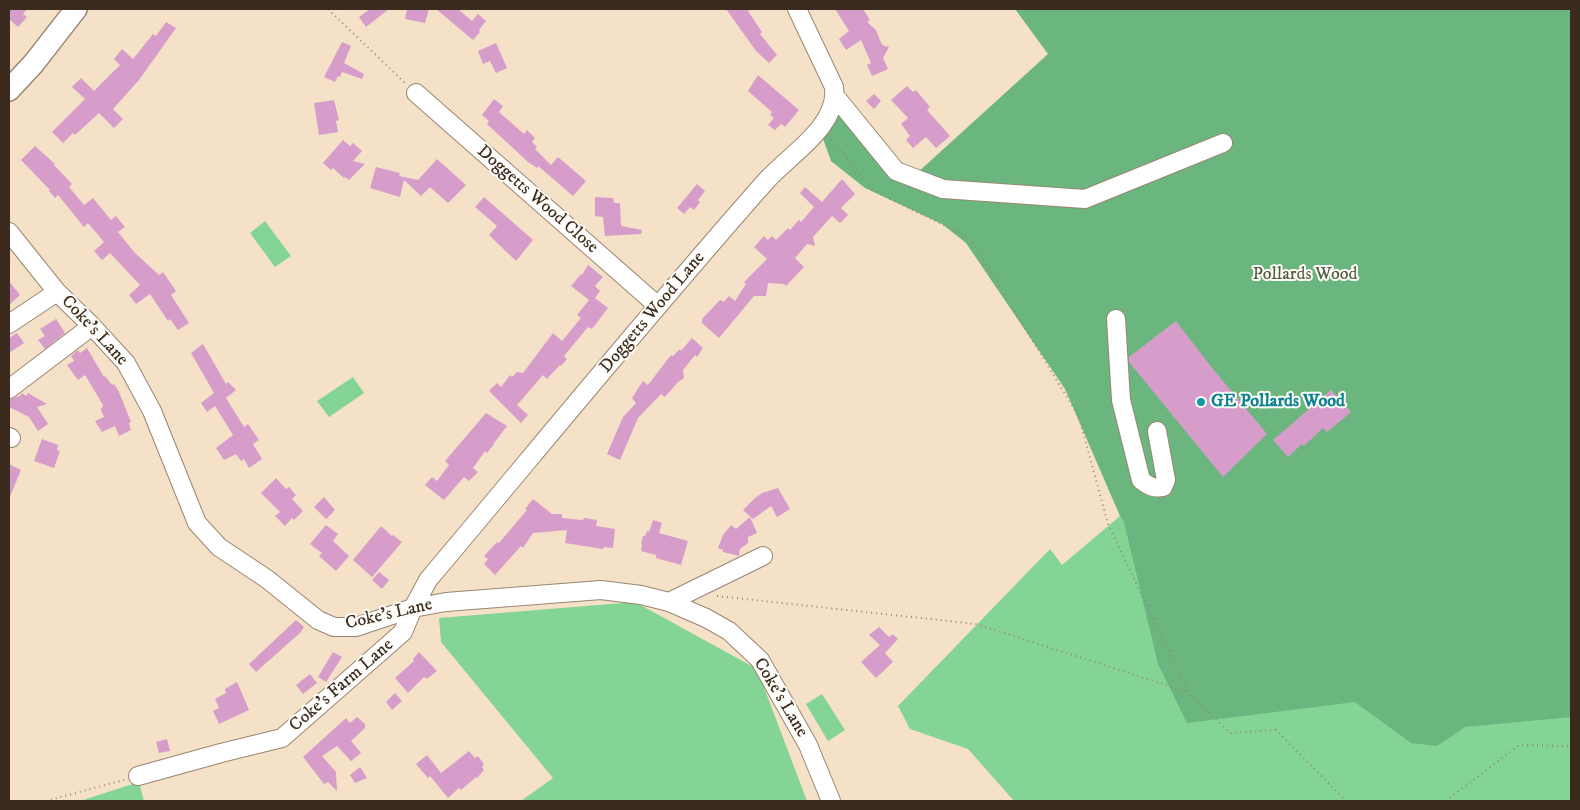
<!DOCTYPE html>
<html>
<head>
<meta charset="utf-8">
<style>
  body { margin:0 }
  #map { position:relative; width:1580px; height:810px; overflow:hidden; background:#f5e1c7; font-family:"IM FELL DW Pica",serif }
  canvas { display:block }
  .frame { position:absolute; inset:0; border:10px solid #3b2a1e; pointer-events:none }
</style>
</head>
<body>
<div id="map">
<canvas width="1580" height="810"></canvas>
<div class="frame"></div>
</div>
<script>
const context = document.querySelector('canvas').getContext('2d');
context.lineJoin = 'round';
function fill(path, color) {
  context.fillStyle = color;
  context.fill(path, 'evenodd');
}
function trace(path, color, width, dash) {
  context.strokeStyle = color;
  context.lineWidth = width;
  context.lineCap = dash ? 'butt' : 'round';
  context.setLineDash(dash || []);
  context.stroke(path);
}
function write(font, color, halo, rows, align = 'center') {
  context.font = font + ' "IM FELL DW Pica",serif';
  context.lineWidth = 4;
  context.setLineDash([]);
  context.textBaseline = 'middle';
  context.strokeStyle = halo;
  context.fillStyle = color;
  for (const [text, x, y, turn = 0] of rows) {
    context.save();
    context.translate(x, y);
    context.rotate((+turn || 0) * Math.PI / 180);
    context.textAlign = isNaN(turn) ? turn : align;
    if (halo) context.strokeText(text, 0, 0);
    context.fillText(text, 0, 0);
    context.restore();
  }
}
fill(new Path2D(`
  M265 221 291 256 275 267 250 233Z
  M353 377 364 393 329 417 317 401Z
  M1120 516 1217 651 1571 670V801H1014L968 749 910 729 898 706 1050 549 1062 565Z
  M635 602 757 669 807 801H521L553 778 441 642 439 618Z
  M822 694 845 730 828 741 806 704Z
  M139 782 144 801H80Z`), '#83d495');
fill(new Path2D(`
  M1015 9H1571V717L1465 727 1437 746 1411 743 1355 702 1187 723 1158 664 1124 522 1120 516 1065 389 966 243 942 224 865 188 831 161 821 133 838 113 916 174 1048 54Z`), '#6ab67e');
fill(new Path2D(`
  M9 9H27L23 14 27 17 18 27 9 19Z
  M370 9H389L366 27 359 17Z
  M407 9H429L425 23 405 19Z
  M436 9H458L472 21 478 14 486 21 479 30 480 32 473 40Z
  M726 9H753L748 11 762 32 760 34 777 55 769 63 756 51Z
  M835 9H863L870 20 867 22 876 30 882 45 889 47 883 58 888 69 872 76 867 65 871 63 861 40 846 50 839 39 849 31Z
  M166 22 176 28 139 80 113 109 123 119 114 128 99 113 75 135 73 133 63 143 52 132 85 99 72 87 81 78 94 91 120 65 114 59 122 49 133 59 153 34 156 36Z
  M342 42 351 46 344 63 364 74 362 79 342 72 340 77 338 76 335 82 324 77Z
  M496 43 507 68 496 73 490 61 483 64 478 51Z
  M758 75 799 110 785 127 781 124 775 130 768 125 774 118 770 115 772 112 748 91Z
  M907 86 913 92 916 90 930 107 927 110 950 136 936 148 926 137 913 148 906 140 910 136 901 124 908 118 891 100Z
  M874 94 881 101 874 109 866 101Z
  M494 99 503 106 499 112 524 134 527 130 535 138 532 142 537 147 535 149 551 165 558 157 586 181 573 196 538 166 537 168 528 162 487 124 489 121 482 115Z
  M334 100 339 120 336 121 338 132 319 135 314 103Z
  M343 140 350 146 353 143 362 151 353 161 365 164 349 180 345 177 344 178 333 168 331 170 323 163Z
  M35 146 55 164 54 165 72 184 69 187 84 205 93 198 111 220 116 216 125 227 118 232 135 253 159 275 163 272 176 291 171 295 189 323 178 330 170 319 168 321 150 294 136 304 129 295 140 285 110 253 102 260 94 251 104 242 88 223 84 227 58 195 55 198 49 191 50 190 21 160Z
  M437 159 466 185 448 203 430 187 421 196 404 180 400 197 370 188 376 167 400 173 399 176 418 180Z
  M842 179 855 194 841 208 848 215 840 223 832 216 813 237 815 246 807 244 795 258 804 267 786 286 784 284 768 283 766 296H754L719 338 702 323V319L720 300 724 302 729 296 735 301 746 284 744 282 767 259 754 247 764 236 768 240 772 236 776 240 788 228 790 230 799 220 801 222 814 207 800 193 805 187 822 202Z
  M697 184 705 191 698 200 700 202 694 210 690 207 684 214 677 208Z
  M484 197 533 240 516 261 489 235 497 226 475 207Z
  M595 197 613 198 614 203H620L621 226 642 230 641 234 605 236 603 217 595 216Z
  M588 265 603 277 595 286 600 291 595 298 608 308 592 329 588 327 564 356 567 359 561 366 560 365 547 379 543 375 517 405 528 415 521 423 489 391 497 383 501 387 510 375 512 377 517 372 523 373 553 333 562 341 581 318 577 315 589 300 571 286 581 274 582 275Z
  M9 281 20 295 9 305Z
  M56 319 65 333 45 349 38 340 45 336 40 329Z
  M1176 321 1213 369 1267 434 1223 477 1129 362V357Z
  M17 333 24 343 9 353V338Z
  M692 338 703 348 697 357 695 355 683 370 684 378 678 382 665 397 661 394 638 418 620 460 607 454 623 417 636 403 632 398 643 381 648 385 671 355 673 356 680 349 681 351Z
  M203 344 226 384 228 382 236 390 226 398 244 427 248 424 259 440 253 444 262 459 249 468 244 459 241 461 236 454 224 460 216 448 233 435 215 406 207 412 201 403 214 393 191 353Z
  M87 348 104 377 105 376 112 385 114 384 119 392 131 422 129 423 131 430 119 436 115 426 102 432 95 421 104 417 101 410 103 405 85 375 78 380 67 365 74 361 71 356 78 350 80 353Z
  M1331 390 1351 412 1327 432 1323 428 1304 446 1302 444 1288 457 1273 440Z
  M22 393 26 396 28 393 47 404 37 407 48 424 38 431 29 417 9 407V399L20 396Z
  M486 413 507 426 494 443V444L487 453 485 451 473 468 478 472 469 481 464 477 444 500 425 485 432 477 437 481 449 465 445 461Z
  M42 439 58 445 57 450 60 451 54 468 34 461Z
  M9 464 21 470 9 499Z
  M276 478 286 489 289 487 296 495 292 499 303 511 294 520 292 518 285 526 275 516 280 512 261 493Z
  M778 488 790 509 777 517 771 506 753 519 743 510 755 498 762 493Z
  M324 497 335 510 326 519 314 507Z
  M533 499 552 514H562V518L583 520 584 518 597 520 596 526 615 529 613 548 604 547 603 549 565 543 567 530 533 533 523 548 521 546 495 575 484 564 488 559 484 556 497 542 499 543 527 510 525 509Z
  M750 517 757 533 748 537V543L740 549 739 556 723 552V550L718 548 723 535 731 525 736 529Z
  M653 520 662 523 659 533 688 541 681 565 656 558V555L641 551 642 545 641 544 643 536H645L647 531 649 532Z
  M326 525 338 534 333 541 349 556 336 571 319 556 322 553 310 544Z
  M381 526 392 536 393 535 402 542 372 577 353 560Z
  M379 572 389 580 382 589 372 580Z
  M296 620 304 627 301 632 256 672 249 664Z
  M879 627 889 637 893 634 898 639 885 653 893 662 876 678 861 662 880 645 869 635Z
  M333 652 342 657 326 682 318 677Z
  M419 652 437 671 427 679 424 677 408 693 395 678 414 661 413 659Z
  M310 674 317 683 303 694 296 685Z
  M237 682 249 710 219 724 213 711 219 708 215 699 226 693 225 689Z
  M395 693 402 701 392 710 386 702Z
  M357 717 365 724V728L351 741 361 753 351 761 337 746 322 756 336 772 337 791 328 782 324 784 303 757 346 718 350 723Z
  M167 739 170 751 159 753 156 742Z
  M469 751 475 758 478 756 484 764 482 767 484 770 477 778 476 777 461 790 459 788 448 798 430 776 428 778 416 764 427 755 441 773Z
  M360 767 367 778 355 783 350 775Z`), '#d69dca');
const minor = new Path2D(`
  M416 93 658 306
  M835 96 896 171 943 189 1085 199 1223 143
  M9 232 57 292 92 326 126 363 152 411 197 523 219 547 267 579 318 620 334 627H356L413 608 446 602 601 590 641 595 669 602 706 618 729 631 760 660 808 745 831 801
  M1116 319 1121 400 1141 480C1148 486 1154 489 1163 487L1166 480 1157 431
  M9 324 57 292
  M9 389 92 326
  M9 437 11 438
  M669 602 763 556
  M138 776 221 753 282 738 403 632 413 608 428 580C540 447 650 312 766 181 789 155 839 126 834 87L797 9`);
const major = new Path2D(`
  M9 90 34 63 76 9`);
trace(minor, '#988672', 20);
trace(major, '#988672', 24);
trace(new Path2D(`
  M328 9 405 83
  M831 139 872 190 970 238 1079 417 1108 524 1188 692 1230 733 1276 730 1346 801
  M717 596 976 624 1188 692
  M46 801 124 780
  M1446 801 1519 745 1571 746`), '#988672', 2, [1, 4]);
trace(minor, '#fff', 18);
trace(major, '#fff', 21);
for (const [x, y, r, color] of [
  [1201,402,5,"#0f9aa8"]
]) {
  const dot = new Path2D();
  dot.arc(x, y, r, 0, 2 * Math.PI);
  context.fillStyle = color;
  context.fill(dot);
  trace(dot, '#fdfcf7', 2);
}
write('18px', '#3b2a1e', '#fdfcf7', [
  ["Doggetts Wood Close",537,200,41],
  ["Doggetts Wood Lane",653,313,-50],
  ["Coke's Lane",94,331,47],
  ["Coke's Lane",389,615,-13],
  ["Coke's Farm Lane",342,686,-41],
  ["Coke's Lane",780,698,59]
]);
write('18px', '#515d42', '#fdfcf7', [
  ["Pollards Wood",1305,275]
]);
write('bold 18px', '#0d838f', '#fdfcf7', [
  ["GE Pollards Wood",1211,402]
], 'left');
</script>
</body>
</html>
